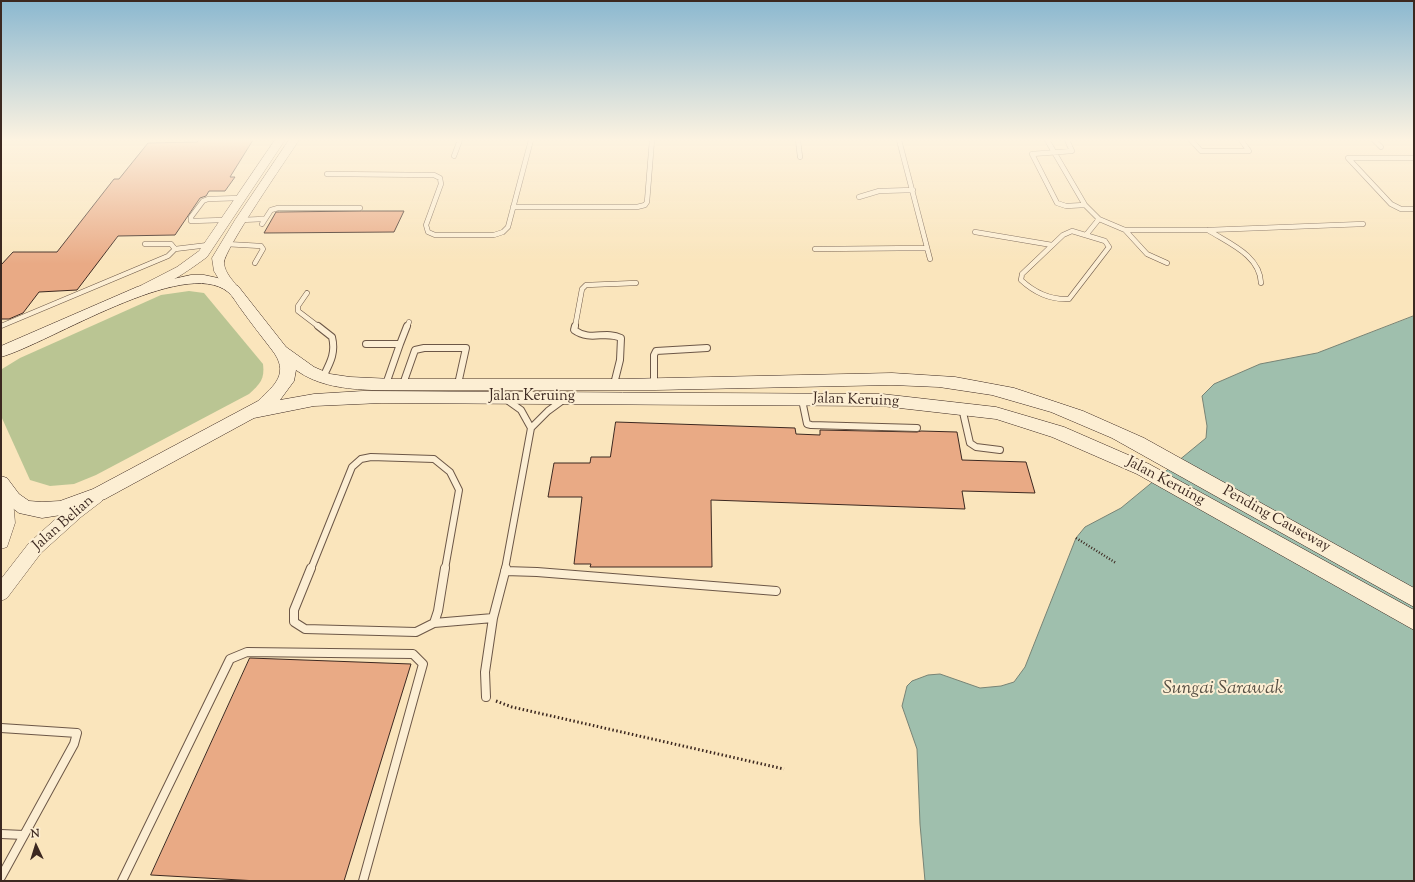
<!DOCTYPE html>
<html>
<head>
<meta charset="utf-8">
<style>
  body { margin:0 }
  #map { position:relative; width:1415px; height:882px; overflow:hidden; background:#fae5bc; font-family:"Sorts Mill Goudy",serif }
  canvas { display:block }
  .frame { position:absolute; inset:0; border:2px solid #3c2820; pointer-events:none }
  .north { position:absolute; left:16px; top:826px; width:40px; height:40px; -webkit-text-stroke:3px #fceed3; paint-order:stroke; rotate:356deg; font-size:11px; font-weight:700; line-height:16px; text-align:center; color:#3c2820 }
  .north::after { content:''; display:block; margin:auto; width:14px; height:18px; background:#3c2820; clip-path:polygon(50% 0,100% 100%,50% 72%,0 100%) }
</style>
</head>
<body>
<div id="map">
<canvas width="1415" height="882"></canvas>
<div class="frame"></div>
<div class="north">N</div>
</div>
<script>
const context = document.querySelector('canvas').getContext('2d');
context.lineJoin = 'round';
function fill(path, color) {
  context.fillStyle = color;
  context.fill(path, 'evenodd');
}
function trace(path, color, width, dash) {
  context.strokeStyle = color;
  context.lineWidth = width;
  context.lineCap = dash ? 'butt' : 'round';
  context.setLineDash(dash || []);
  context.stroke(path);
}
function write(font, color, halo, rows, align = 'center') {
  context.font = font + ' "Sorts Mill Goudy",serif';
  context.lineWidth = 4;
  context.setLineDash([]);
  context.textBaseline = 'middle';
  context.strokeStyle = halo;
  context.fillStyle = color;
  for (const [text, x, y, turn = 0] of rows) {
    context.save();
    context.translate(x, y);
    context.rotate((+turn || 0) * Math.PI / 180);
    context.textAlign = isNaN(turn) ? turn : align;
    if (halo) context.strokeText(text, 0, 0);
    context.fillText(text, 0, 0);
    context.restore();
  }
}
fill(new Path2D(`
  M189 291 204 293 263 364C265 379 260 384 249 394L96 475 74 484 50 486 30 480 1 416 2 369 20 358 161 295Z`), '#bac593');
const water = new Path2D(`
  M1414 316V881H925L920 824 917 749 902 706 907 686 912 681 928 675 940 674 980 688 1001 686 1014 682 1025 667 1076 538 1085 527 1121 508 1206 438 1207 426 1202 396 1214 384 1260 364 1317 353Z`);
fill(water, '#9fbfad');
trace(water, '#778375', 1);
const building = new Path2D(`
  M199 140H253L230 177H235L225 191H209L206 196 200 198 175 235 118 236 77 290 39 292 23 313 9 319H1V265L13 252H57L114 179H119L148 143 197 142Z
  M362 211H404L394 232 264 233 276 212H279Z
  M616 422 795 428 796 434 820 435V430L917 432 921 431 957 432 962 460 1026 462 1035 493 962 491 965 509 711 500 712 567H590L591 564H574L582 497H548L554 463H590L591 457H610Z
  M250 658 411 664 344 881H258L151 875Z`);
fill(building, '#e9aa85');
trace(building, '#3c2820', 1);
const serviceFar2 = new Path2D(`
  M798 140 800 157
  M899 140 930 259
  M1047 140 1085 205 1099 219 1125 230H1208L1363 224
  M1067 140 1072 151 1032 154 1057 203 1066 206 1085 205
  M1191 140 1201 151H1249L1241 140
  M1374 140 1381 147
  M454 156 460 140
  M1414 158H1348L1391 204 1401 209H1414
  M327 174 434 175 440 178 441 184 426 225 428 232 435 235H494L503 232 508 227 531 140
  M859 197 879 191 913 190
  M513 207H637L645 205 647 202 652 140
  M224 220 191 221V217L203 201 208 199 240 198
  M241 220 264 219
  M262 224 271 210 278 208H360
  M1125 230 1147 254 1167 263
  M1208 230C1228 243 1260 255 1261 283
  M1072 231 1105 241 1109 247 1069 299C1051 300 1034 292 1021 280L1022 274 1063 235Z
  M975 232 1052 245
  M1086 235 1099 219
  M226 244 261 246 263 249 255 263
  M175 249 208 245
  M815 249 927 248
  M307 293 298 306V311L319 327
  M1 326 168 256 175 249 171 244H145
  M407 327 409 322
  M575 327 582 289 586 285 636 283`);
const serviceFar1 = new Path2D(`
  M318 326 332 337C336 353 330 363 323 377
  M575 326 574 330C591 342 605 330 621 338L620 360 614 384
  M366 344H400L386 384
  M400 344 407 326
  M403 384 415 350 424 348H466L458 384
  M654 384V355L656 351 707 348
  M802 400 807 424 811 425 917 428
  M962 408 970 443 976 447 1000 450
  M531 428 548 411 563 400
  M311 569 352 467 361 459 371 457 434 459 450 472 459 490 445 569
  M505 569 531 428 521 410 507 400`);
const service = new Path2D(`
  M311 568 294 610V622L305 629 416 632 434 623 438 611 445 568
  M505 571 537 572 776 591
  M434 623 493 618
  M486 697 485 672 493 618 506 568
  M1 728 77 733 74 744 1 877
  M1 834 24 835
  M122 881 230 659 247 652 413 654 423 664 363 881`);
const tertiary = new Path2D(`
  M275 140H285L207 257C195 266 152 297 138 293L136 290 138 287 177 267 199 251Z
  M289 140H299C288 157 223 251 224 263 225 274 234 281 239 289L237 292H229L220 281 214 271 212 258 235 220Z
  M4 482 10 484 12 488 15 523 7 547 1 549V483Z
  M96 490 102 491 104 496 102 501 81 517 41 553 7 598 1 601V579L29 543 69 507 90 491Z`);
const secondary = new Path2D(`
  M191 275H204L218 278 238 286 286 347 314 367 330 374 350 377 393 379H622L892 373 955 377 1014 388 1083 411 1144 438 1414 588V607L1112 438 1051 412 992 395 939 387 892 385 655 390H372C346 389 318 386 296 370L294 381 280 400 314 394 363 391 882 394 996 407 1064 427 1149 464 1414 610V630L1137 474 1052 437 996 419 882 406 381 403 314 406 254 418 105 499 61 515 42 518 19 513 7 504 1 497V476L7 478 19 494 29 501 42 502 60 501 93 489 258 401C275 385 290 373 272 350 262 337 251 323 241 309 237 304 233 296 228 292 184 256 50 343 1 357V346L137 287Z`);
trace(serviceFar2, '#6c5747', 5.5);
trace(serviceFar1, '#6c5747', 8);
trace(service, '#6c5747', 10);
trace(tertiary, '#6c5747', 1);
trace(secondary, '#3c2820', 1);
trace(new Path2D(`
  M1076 538 1116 563`), '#3c2820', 2.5, [1, 2]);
trace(new Path2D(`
  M496 701 512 707 784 769`), '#3c2820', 3, [1.5, 2.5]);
trace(serviceFar2, '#fceed3', 4.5);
trace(serviceFar1, '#fceed3', 6);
trace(service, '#fceed3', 8);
fill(tertiary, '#fceed3');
fill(secondary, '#fceed3');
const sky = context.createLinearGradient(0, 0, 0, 264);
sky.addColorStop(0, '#8bb8d0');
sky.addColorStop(0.53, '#fdf3e1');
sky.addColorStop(1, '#fdf3e100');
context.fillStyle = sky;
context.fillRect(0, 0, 1415, 264);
write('15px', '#3c2820', '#fceed3', [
  ["Jalan Keruing",532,397],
  ["Jalan Keruing",856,401,2],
  ["Jalan Keruing",1165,482,28],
  ["Pending Causeway",1276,520,29],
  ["Jalan Belian",64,524,-41]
]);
write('italic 19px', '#554e43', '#fceed3', [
  ["Sungai Sarawak",1223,690]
]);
</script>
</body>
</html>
